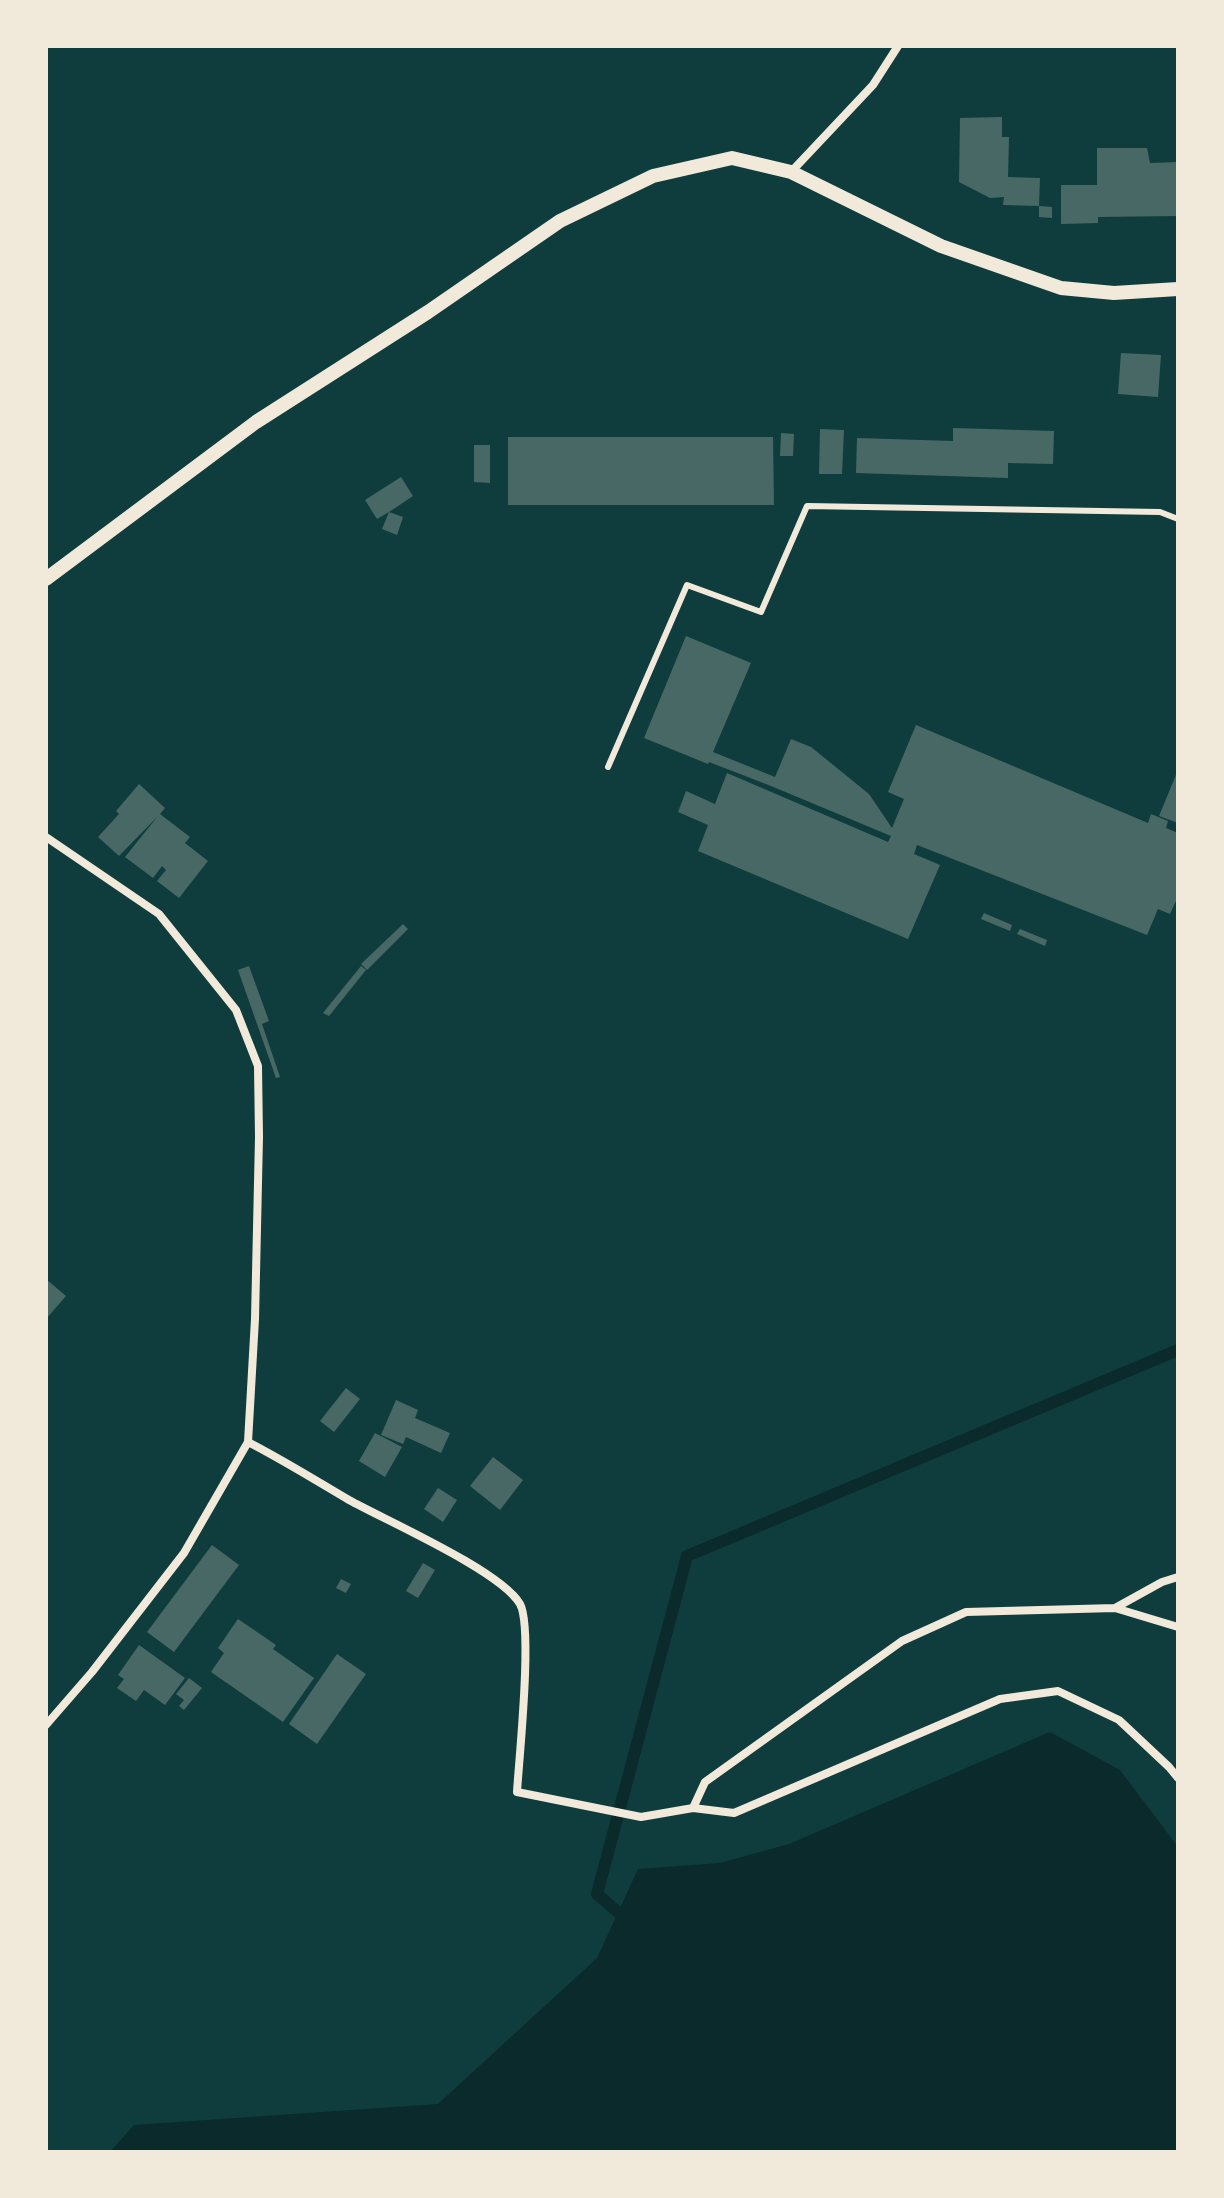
<!DOCTYPE html>
<html>
<head>
<meta charset="utf-8">
<style>
  body { margin:0 }
  #map { position:relative; width:1224px; height:2198px; overflow:hidden; background:#0f3d3e; font-family:Helvetica,sans-serif }
  canvas { display:block }
  .frame { position:absolute; inset:0; border:48px solid #f1e9da; pointer-events:none }
</style>
</head>
<body>
<div id="map">
<canvas width="1224" height="2198"></canvas>
<div class="frame"></div>
</div>
<script>
const context = document.querySelector('canvas').getContext('2d');
context.lineJoin = 'round';
function fill(path, color) {
  context.fillStyle = color;
  context.fill(path, 'evenodd');
}
function trace(path, color, width, dash) {
  context.strokeStyle = color;
  context.lineWidth = width;
  context.lineCap = dash ? 'butt' : 'round';
  context.setLineDash(dash || []);
  context.stroke(path);
}
fill(new Path2D(`
  M1050 1732 1120 1770 1178 1847V2152H110L134 2125 438 2104 597 1958 638 1869 720 1863 789 1844Z`), '#0a2a2b');
trace(new Path2D(`
  M628 1921 597 1894 687 1556 1178 1350`), '#0a2a2b', 12);
fill(new Path2D(`
  M1002 117V137H1009L1008 177 1040 178 1039 206 1052 207V218L1039 217V206L1003 205 1004 197 990 198 959 182 960 118Z
  M1097 148H1147L1150 163 1178 162V216L1098 217V223L1061 224V185H1097Z
  M1121 353 1161 355 1158 397 1118 394Z
  M953 428 1054 431 1053 464 1008 463V478L856 473 857 438 953 441Z
  M820 429 844 430 842 474H819Z
  M781 433 794 434 793 456H780Z
  M508 437H773L774 505H508Z
  M474 445H490V483L474 482Z
  M401 477 413 496 389 512 403 517 397 535 382 529 389 512 377 519 365 500Z
  M686 636 751 663 713 752 775 777 791 739 811 747 869 794 892 828 904 799 888 792 916 725 1148 823 1151 814 1168 821 1166 828 1178 833V902L1176 901 1170 914 1158 909 1147 935 917 845 914 854 940 865 908 939 698 851 708 825 678 812 686 791 715 804 727 773 888 842 891 836 771 786 709 762 708 764 644 738Z
  M1178 770V823L1159 816Z
  M139 784 165 808 160 814 190 837 185 843 208 861 179 898 157 881 166 870 162 866 153 878 125 857 158 816 119 856 98 837 119 814 116 811Z
  M984 913 1012 925 1010 931 981 919Z
  M403 924 408 929 367 970 361 964Z
  M1020 929 1047 940 1045 946 1017 934Z
  M249 966 269 1021 262 1024 280 1077 276 1078 238 970Z
  M361 966 366 970 329 1016 323 1013Z
  M46 1279 66 1296 46 1319Z
  M346 1388 360 1399 334 1432 320 1421Z
  M396 1400 418 1410 415 1418 450 1433 441 1453 406 1437 403 1444 381 1435Z
  M375 1433 402 1447 385 1477 359 1461Z
  M493 1457 523 1480 500 1510 470 1486Z
  M438 1488 457 1500 443 1522 424 1509Z
  M212 1545 239 1565 174 1652 147 1632Z
  M423 1563 435 1570 418 1598 406 1591Z
  M341 1579 351 1584 346 1593 336 1588Z
  M238 1619 276 1645 273 1649 314 1678 283 1722 211 1672 224 1653 218 1648Z
  M139 1645 185 1678 165 1705 144 1690 136 1701 117 1688 124 1679 118 1675Z
  M337 1654 366 1674 317 1744 289 1724Z
  M189 1678 202 1688 184 1710 179 1706 184 1700 176 1694Z`), '#486865');
trace(new Path2D(`
  M608 767 687 585 761 612 807 506 1160 512 1178 519`), '#f1e9da', 6);
trace(new Path2D(`
  M791 172 873 85 898 46
  M46 837 159 914 236 1010 258 1066 259 1137 255 1319 248 1442 184 1553 92 1672 46 1725
  M248 1442C283 1460 315 1480 349 1500 387 1521 501 1571 520 1604 533 1627 519 1759 517 1792L641 1817 693 1808 734 1813 1000 1699 1058 1691 1119 1720 1169 1767 1178 1778
  M1115 1608 1162 1582 1178 1577
  M693 1808 705 1782 902 1641 966 1612 1115 1608 1178 1627`), '#f1e9da', 8);
trace(new Path2D(`
  M46 579 256 422 428 312 560 221 653 176 732 158 791 172 941 246 1061 288 1114 293 1178 289`), '#f1e9da', 14);
</script>
</body>
</html>
